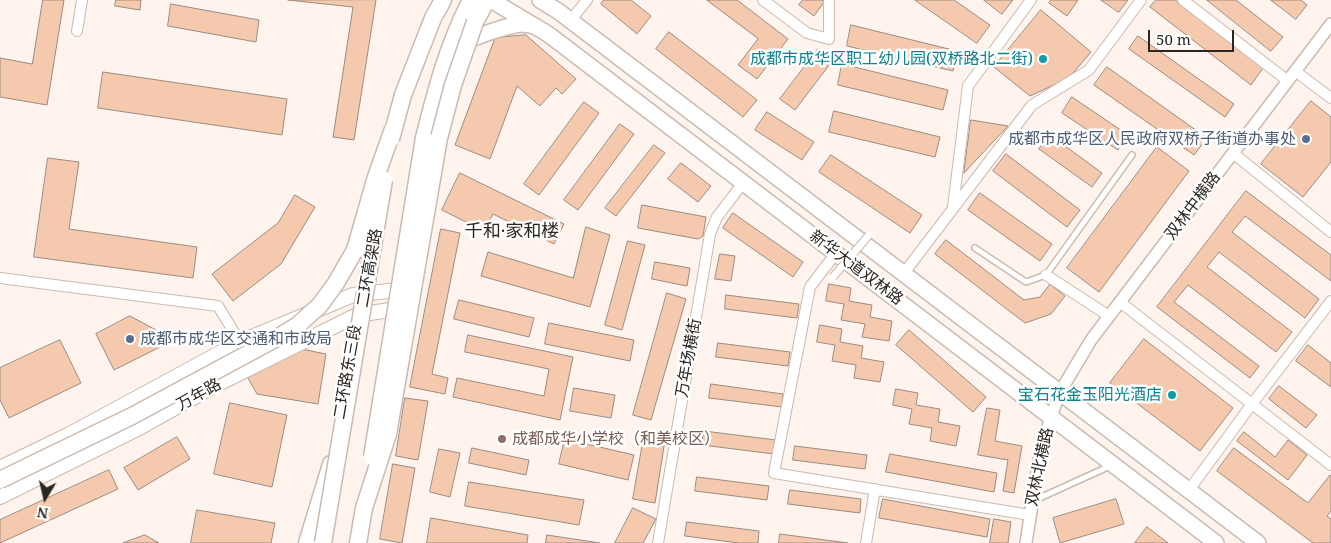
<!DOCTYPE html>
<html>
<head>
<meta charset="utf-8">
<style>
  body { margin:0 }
  #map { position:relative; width:1331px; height:543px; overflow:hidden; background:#fef4ed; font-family:"Noto Serif",serif }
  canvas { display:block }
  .north { position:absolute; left:20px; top:473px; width:50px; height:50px; -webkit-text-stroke:4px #fff; paint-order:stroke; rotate:189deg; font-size:14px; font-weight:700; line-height:20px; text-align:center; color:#2c2621 }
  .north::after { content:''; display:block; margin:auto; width:18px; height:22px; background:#2c2621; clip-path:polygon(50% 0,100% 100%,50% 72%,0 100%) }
  .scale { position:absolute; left:1148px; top:30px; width:86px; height:22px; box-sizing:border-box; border:2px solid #2c2621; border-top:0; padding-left:6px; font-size:15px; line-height:18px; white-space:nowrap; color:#2c2621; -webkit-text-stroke:4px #fff; paint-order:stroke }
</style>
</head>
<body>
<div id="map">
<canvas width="1331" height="543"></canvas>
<div class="north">N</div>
<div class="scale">50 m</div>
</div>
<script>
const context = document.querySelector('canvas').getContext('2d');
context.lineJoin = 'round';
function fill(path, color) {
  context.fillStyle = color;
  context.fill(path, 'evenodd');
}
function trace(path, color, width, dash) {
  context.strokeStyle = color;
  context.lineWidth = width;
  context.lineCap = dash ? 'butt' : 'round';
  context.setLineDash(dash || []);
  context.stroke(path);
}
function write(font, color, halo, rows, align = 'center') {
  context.font = font + ' "Noto Serif","Noto Sans SC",serif';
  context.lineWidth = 5;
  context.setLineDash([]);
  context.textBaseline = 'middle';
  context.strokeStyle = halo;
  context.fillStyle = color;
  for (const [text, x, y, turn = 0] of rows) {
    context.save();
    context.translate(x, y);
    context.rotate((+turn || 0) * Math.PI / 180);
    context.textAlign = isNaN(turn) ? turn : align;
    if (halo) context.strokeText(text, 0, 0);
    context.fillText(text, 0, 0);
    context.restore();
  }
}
const building = new Path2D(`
  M43 0H64L47 105 0 97V58L32 64Z
  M116 0H141L140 10 115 6Z
  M376 0 354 140 333 137 353 7 288 0Z
  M604 0H631L651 16 637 34 601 4Z
  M707 0H737L788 39 757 79 738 65 758 39Z
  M803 0H822L824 2 814 16 799 5Z
  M915 0H954L990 25 977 43Z
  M984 0H1013L1002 14Z
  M1051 0H1078L1067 16 1049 3Z
  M1101 0H1128L1119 12Z
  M1156 0H1175L1263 68 1251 85 1150 7Z
  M1207 0H1236L1283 37 1271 51Z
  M1271 0H1301L1307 5 1296 19Z
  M171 4 259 20 256 42 168 26Z
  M1041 10 1091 52 1069 78 1030 96 994 67Z
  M851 25 957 51 953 71 847 46Z
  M669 32 757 100 743 117 656 49Z
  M526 35 576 79 562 94 556 88 540 106 517 86 490 159 455 145 495 38Z
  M1138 36 1234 104 1225 117 1129 49Z
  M818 49 833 60 795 110 780 99Z
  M842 64 948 90 943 110 838 85Z
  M1107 67 1207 138 1194 155 1094 85Z
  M103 72 287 99 282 135 98 108Z
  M1072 97 1128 135 1118 150 1062 113Z
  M1311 101 1331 117V162L1303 197 1261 164Z
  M584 102 599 113 539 195 524 184Z
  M834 111 940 137 935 157 829 132Z
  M767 112 814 142 802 160 755 130Z
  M971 120 1008 126 964 173Z
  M620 124 634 134 578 210 564 200Z
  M1050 135 1102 173 1092 187 1039 149Z
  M654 145 665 153 616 216 605 208Z
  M1157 147 1189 171 1099 292 1067 268Z
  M1006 154 1080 210 1067 227 993 171Z
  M831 155 922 215 910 233 819 172Z
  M48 158 79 162 69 229 197 247 193 278 34 257Z
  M681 163 711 186 698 202 668 179Z
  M460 173 564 224 554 244 493 214 484 231 442 210Z
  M1246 191 1331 255V281L1245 216 1232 232 1319 299 1305 318 1219 252 1207 267 1292 332 1276 352 1188 285 1174 302 1259 366 1250 378 1157 307Z
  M980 193 1052 244 1040 261 968 210Z
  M295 195 315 207 281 264 233 301 212 274 278 223Z
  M642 205 706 217 703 236 698 239 638 228Z
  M733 213 803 262 793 277 723 228Z
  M586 227 610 235 590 307 481 276 488 252 573 278Z
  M441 229 460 233 432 374 448 378 445 394 410 387Z
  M946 240 1024 300 1040 297 1050 284 1065 296 1051 314 1025 323 935 254Z
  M628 241 645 245 622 330 605 325Z
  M720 254 735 256 731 281 715 279Z
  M655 262 690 268 687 286 652 279Z
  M829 284 851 288 849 301 872 305 870 317 892 321 889 341 862 337 865 324 841 320 844 304 826 301Z
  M667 293 686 299 651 420 633 415Z
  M726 295 799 304 797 318 725 309Z
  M459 300 534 318 529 337 454 319Z
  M130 316 156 330 164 345 114 370 96 334Z
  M549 323 634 340 630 361 545 344Z
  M820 325 842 329 840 342 863 346 861 358 884 362 880 382 854 378 856 365 832 361 835 345 817 342Z
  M909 330 986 397 973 412 896 345Z
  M468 335 573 357 560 420 453 397 457 378 544 396 549 369 465 352Z
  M1144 339 1233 408 1200 451 1110 383Z
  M60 340 81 383 9 418 0 400V368Z
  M718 343 790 352 788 366 716 357Z
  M1308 345 1331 363V387L1296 361Z
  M301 349 326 354 318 404 257 394 248 378Z
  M711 384 783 394 782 407 709 398Z
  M1279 386 1317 415 1306 428 1269 399Z
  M574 388 615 395 611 418 570 411Z
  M896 389 918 393 916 405 940 409 938 422 960 426 956 446 930 441 932 428 909 424 912 409 893 405Z
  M405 398 428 401 418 460 396 456Z
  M230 403 287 415 272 487 214 474Z
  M987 408 1000 410 995 441 1022 446 1014 493 1003 491 1008 460 978 455Z
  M645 431 666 434 655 503 633 499Z
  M704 431 776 440 774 454 702 445Z
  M1244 432 1275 457 1288 440 1307 455 1288 480 1237 441Z
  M177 437 190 459 138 490 124 468Z
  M565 439 634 455 628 480 559 464Z
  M795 446 867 455 865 469 793 460Z
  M472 448 529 460 526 475 469 463Z
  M1234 448 1308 503 1330 475 1331 476V511L1327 516 1331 519V543H1313L1217 471Z
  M439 449 460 453 450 497 430 492Z
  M890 454 997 473 994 492 886 472Z
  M393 464 415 468 402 543 380 539Z
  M109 470 118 489 0 543V520Z
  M697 477 769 486 767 500 695 491Z
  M469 482 584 500 579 525 465 506Z
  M790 490 861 499 860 513 788 504Z
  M883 499 990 519 987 537 879 518Z
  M1116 499 1124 524 1060 543 1053 518Z
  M633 508 656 519 643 543H615Z
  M197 510 275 523 271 543H191Z
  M431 518 528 535 527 543H427Z
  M994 519 1011 522 1008 543H990Z
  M687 522 759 531 758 543H739L685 536Z
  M1147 527 1168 543H1135Z
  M780 534 848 543H779Z
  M145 535 159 543H123Z
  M547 535 600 543H546Z`);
fill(building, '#f4c9ad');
trace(building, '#9b8b81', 1);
const service = new Path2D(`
  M975 248 1026 282 1046 275 1132 155
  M1033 501 1110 466`);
const minor = new Path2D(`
  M763 0 807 33 829 39V0
  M1183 0 1288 81
  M571 20 587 0
  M77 31 82 0
  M1295 71 1331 98
  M1233 153 1331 232
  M953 207 968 86 1031 0
  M836 253 810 287 774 473 1030 515
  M904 273 1032 105 1089 70 1141 0
  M1046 275 1109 316
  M0 278 218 306 240 342
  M1120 302 1331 465
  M1189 490 1252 404 1331 301
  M658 543 710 234 717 217 743 183
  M866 543 875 489`);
const tertiary = new Path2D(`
  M1026 543 1040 453 1051 417 1060 392 1091 340 1331 24`);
const secondary = new Path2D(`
  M0 468 70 434 240 342 353 295 406 289
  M0 497 141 427 214 386 357 315 403 308`);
const primary = new Path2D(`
  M491 0 548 34 1216 543
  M540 0 558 11 1258 543
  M462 46C469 37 510 25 522 24 526 24 530 25 534 26`);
const trunk = new Path2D(`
  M475 22 487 0
  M403 95 433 18 443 0
  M424 138C436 90 448 44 471 0
  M307 543 331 464
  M358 543 364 508`);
trace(service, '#cabaaf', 8);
trace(minor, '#cabaaf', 12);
trace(tertiary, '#cabaaf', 14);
trace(secondary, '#cabaaf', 16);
trace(primary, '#cabaaf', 18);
trace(trunk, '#cabaaf', 19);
trace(service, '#fff', 5);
trace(minor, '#fff', 10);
trace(tertiary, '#fff', 11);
trace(secondary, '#fff', 14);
trace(primary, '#fff', 15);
trace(trunk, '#fff', 16);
const pedestrianBridge = new Path2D(`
  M833 277 869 235`);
const trunkBridge = new Path2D(`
  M391 139 403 95
  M372 457 424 138
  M0 480 132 416 275 339 298 325 320 305 336 283 355 250 376 177 393 129
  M364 508 388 434 439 138 453 85 475 22
  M323 543 384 180`);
trace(pedestrianBridge, '#cabaaf', 9, []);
trace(trunkBridge, '#cabaaf', 19, []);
trace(pedestrianBridge, '#fff', 7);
trace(trunkBridge, '#fff', 16);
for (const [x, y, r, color] of [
  [1043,59,5,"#0f9aa8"],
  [1306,139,5,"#5c6f8a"],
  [130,339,5,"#5c6f8a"],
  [1172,395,5,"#0f9aa8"],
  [502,439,5,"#8d6e63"]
]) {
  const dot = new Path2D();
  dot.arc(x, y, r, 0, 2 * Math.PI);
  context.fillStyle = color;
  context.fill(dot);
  trace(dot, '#fff', 2);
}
write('16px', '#0d838f', '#fff', [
  ["成都市成华区职工幼儿园(双桥路北二街)",1033,59],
  ["宝石花金玉阳光酒店",1162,395]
], 'right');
write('16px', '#4e5e75', '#fff', [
  ["成都市成华区人民政府双桥子街道办事处",1296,139],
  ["成都市成华区交通和市政局",140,339,"left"]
], 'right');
write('16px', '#2c2621', '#fff', [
  ["双林中横路",1193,206,-53],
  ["二环高架路",370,268,-80],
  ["新华大道双林路",856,268,37],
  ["万年场横街",689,358,-80],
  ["二环路东三段",348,372,-80],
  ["万年路",199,395,-29],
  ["双林北横路",1040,467,-78]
]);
write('16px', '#785e54', '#fff', [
  ["成都成华小学校（和美校区）",512,439]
], 'left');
write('18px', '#2c2621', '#fff', [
  ["千和·家和楼",512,232]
]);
</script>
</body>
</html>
